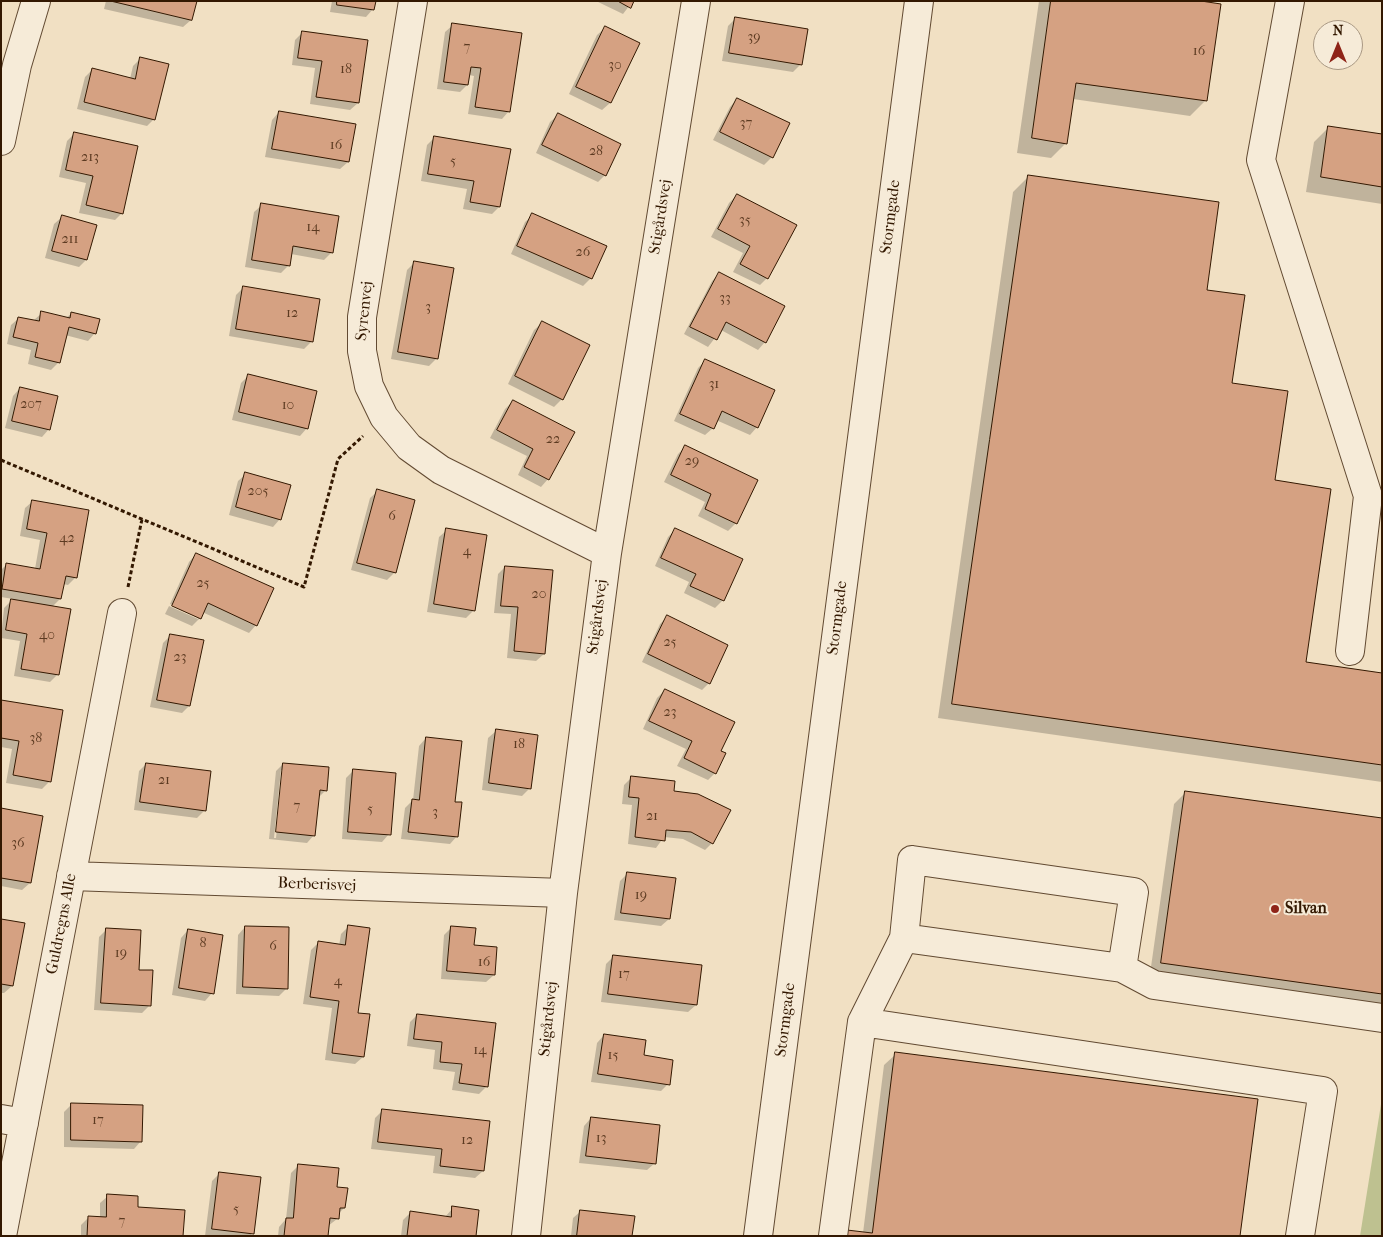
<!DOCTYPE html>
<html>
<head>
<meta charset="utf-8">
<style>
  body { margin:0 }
  #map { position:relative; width:1383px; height:1237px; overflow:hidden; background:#f1e0c3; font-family:"IM FELL French Canon",serif }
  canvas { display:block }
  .frame { position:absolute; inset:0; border:2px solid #331801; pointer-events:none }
  .north { position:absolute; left:1313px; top:20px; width:50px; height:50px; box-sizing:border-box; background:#f6ebd8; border:1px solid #a89782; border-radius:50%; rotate:0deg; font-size:14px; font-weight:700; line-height:20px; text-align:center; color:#331801 }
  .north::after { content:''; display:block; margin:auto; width:18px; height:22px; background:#8f2418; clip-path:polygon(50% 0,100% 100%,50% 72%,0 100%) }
</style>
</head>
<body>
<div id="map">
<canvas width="1383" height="1237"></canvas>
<div class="frame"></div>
<div class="north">N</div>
</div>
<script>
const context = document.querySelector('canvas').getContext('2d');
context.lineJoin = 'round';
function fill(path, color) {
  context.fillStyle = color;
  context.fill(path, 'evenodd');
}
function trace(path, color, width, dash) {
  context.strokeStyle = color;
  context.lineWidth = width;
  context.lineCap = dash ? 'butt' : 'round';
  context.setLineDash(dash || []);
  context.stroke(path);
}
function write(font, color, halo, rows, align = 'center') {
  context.font = font + ' "IM FELL French Canon",serif';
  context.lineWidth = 4;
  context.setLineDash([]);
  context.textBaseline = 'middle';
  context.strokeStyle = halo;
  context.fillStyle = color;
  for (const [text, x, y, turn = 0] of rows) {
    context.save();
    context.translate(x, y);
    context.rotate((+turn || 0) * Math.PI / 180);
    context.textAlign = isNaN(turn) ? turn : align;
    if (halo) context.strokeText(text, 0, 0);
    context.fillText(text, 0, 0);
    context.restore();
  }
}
fill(new Path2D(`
  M1382 1098V1236H1360Z`), '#bec190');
fill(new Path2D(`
  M106 1H195L191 20 183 27 104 9Z
  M332 1H374L373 9 366 17 330 12Z
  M596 1H633L623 14Z
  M1039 1H1192L1219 5 1205 101 1190 116 1073 99 1066 143 1051 158 1017 153Z
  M736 18 801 64 793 72 722 61 728 26Z
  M453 25 520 34 509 111 502 119 468 114 474 76 469 75 467 85 460 92 437 89 445 32Z
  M605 28 638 44 610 103 602 110 569 94 597 35Z
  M303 32 358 103 350 110 310 104 315 68 292 65 295 40Z
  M141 58 154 119 147 126 77 109 85 77 92 70 130 79 133 66Z
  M737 99 772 157 764 165 713 140 730 107Z
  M279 112 348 162 340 169 265 157 272 120Z
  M558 115 605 175 598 182 536 153 550 122Z
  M1329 127 1382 135V204L1306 192 1314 142Z
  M75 133 122 213 115 220 79 213 86 183 59 177 67 141Z
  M435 137 499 207 492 214 463 209 467 189 421 181 427 145Z
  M1028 177 1205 291 1231 384 1274 481 1304 663 1382 675V782L938 718 1013 192Z
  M737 195 767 278 760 285 733 272 743 253 711 237 729 203Z
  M262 205 332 252 324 260 291 254 289 265 281 273 245 267 254 212Z
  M533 215 605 246 591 278 583 286 511 254 525 222Z
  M62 217 86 260 79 267 45 258 54 224Z
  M415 262 437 358 429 366 391 359 407 270Z
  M719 274 765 342 758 350 721 330 708 347 684 334 712 281Z
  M244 287 318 300 311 342 304 349 229 336 236 295Z
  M42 313 66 318 72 313 95 333 88 341 65 335 59 362 51 370 28 364 31 350 7 344 11 325 19 318 34 320Z
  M542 323 562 399 554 407 508 384 534 330Z
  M706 360 757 427 750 435 716 420 713 428 705 435 674 421 698 368Z
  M248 376 307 428 300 436 232 420 241 383Z
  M20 388 49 429 42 437 5 428 13 396Z
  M513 401 548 479 541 487 518 475 527 456 490 438 505 409Z
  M685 447 736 523 728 531 698 516 705 502 664 482 678 454Z
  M246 474 280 519 273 527 229 515 238 481Z
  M378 491 414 501 394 573 387 580 351 570 370 498Z
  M33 501 76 577 68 585 63 584 60 599 52 607 57 675 50 682 14 676 20 641 1 638 4 608 13 599 1 597V570L7 564 35 569 40 540 20 536 25 508Z
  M676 529 723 600 715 608 684 593 689 582 655 566 668 537Z
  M447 530 473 611 466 618 427 612 439 537Z
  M196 554 256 625 249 633 202 612 200 618 192 626 165 614 169 606 198 619V616L170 604 189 562Z
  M505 567 544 654 536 661 507 658 511 614 494 613 498 574Z
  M667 617 709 683 702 690 642 662 660 624Z
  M171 635 202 641 189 706 182 713 150 707 163 643Z
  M665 690 719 751 715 773 708 780 677 766 686 749 643 729 657 698Z
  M1 701 50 781 42 789 6 783 12 749 1 747Z
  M496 731 530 788 522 796 482 790 488 738Z
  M426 738 454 803 457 836 450 844 401 839 405 808 413 800 419 746Z
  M146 764 205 810 197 818 134 810 139 771Z
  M283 764 326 790 318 798 314 835 307 843 269 839 276 771ZM281 770H283L276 838H274Z
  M354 770 389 834 382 842 342 839 346 778Z
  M631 778 673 792 712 843 705 850 683 839 664 837 656 848 628 844 632 805 622 804 624 785Z
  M1186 792 1382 820V1007L1150 974 1174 804Z
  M1 809 30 883 22 890 1 886Z
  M627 874 669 919 661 926 614 920 620 881Z
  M1 920 12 986 4 993H1Z
  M349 926 363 1057 355 1064 325 1060 332 1008 303 1004 311 950 318 943 339 946 341 934Z
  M245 927 287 988 279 996 236 994 238 935Z
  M452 927 473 946 494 975 486 982 441 979 444 935Z
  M107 929 137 971 149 1006 142 1013 94 1010 99 937Z
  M188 930 212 993 205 1001 172 995 181 938Z
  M614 956 700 966 696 1005 688 1012 601 1002 606 964Z
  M417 1015 487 1086 479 1094 452 1090 455 1072 433 1069 435 1050 407 1046 410 1022Z
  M604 1035 643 1056 668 1084 661 1091 591 1082 597 1043Z
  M896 1054 1239 1236 863 1233 884 1065Z
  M72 1104 141 1141 134 1149 64 1147V1112Z
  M382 1111 483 1171 475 1178 433 1173 435 1156 371 1149 375 1118Z
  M591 1118 655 1163 647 1170 579 1163 584 1126Z
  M299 1165 336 1188 344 1208 338 1214 337 1219 328 1226 327 1236H278L279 1227 286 1219 291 1173Z
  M220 1173 260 1179 251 1236H205L212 1181Z
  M108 1196 136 1208 182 1236H81V1225L89 1217 100 1218V1203Z
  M453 1208 475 1236H401L403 1220 410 1213 445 1217Z
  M581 1211 631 1236H571L573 1218Z`), '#0003');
const building = new Path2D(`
  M111 1H197L192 20Z
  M337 1H376L374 10 337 5Z
  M618 1H634L631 8Z
  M1051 1H1201L1221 4 1207 101 1076 83 1067 144 1032 138Z
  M735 17 808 29 802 65 729 53Z
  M452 23 522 33 510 112 475 107 481 68 471 67 468 85 444 82Z
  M605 26 640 43 611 103 576 87Z
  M302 31 368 40 359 103 316 97 322 61 298 58Z
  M140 57 169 64 155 120 84 102 92 68 135 79Z
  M737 98 790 123 773 158 720 132Z
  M279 111 356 124 349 162 272 149Z
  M558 113 621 144 606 176 542 145Z
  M1328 126 1382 134V187L1321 177Z
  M74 132 138 146 123 214 86 205 93 176 66 170Z
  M434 136 511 149 500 207 470 202 474 181 428 174Z
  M1028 175 1219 202 1207 290 1245 295 1232 383 1288 391 1275 480 1331 489 1306 662 1382 673V765L952 704Z
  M737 194 797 225 768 279 740 264 750 246 718 229Z
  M261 203 339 216 333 253 293 246 290 266 252 260Z
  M532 213 607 246 592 279 517 246Z
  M62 215 97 225 87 260 52 251Z
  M414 261 454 268 438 359 398 352Z
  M719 272 785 306 766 343 726 322 717 340 690 327Z
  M243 286 320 299 313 342 236 329Z
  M41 311 70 318 71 312 100 319 96 334 69 327 60 363 35 357 38 343 13 337 18 317 39 321Z
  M542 321 590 345 563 400 515 376Z
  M705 359 775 390 758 428 722 411 714 429 680 414Z
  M248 374 317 391 308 429 239 412Z
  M20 387 58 396 50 430 12 421Z
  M513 400 575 432 549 480 524 467 533 449 497 430Z
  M685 445 758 480 737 524 705 509 711 494 671 475Z
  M245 472 291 485 281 520 236 507Z
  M377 489 415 500 396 573 357 563Z
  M32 500 89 510 77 578 66 576 61 599 2 589 6 563 40 569 47 533 27 529Z
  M446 528 487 535 475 611 434 604Z
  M675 528 743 559 724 601 690 586 696 574 661 558Z
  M196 553 274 588 257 626 208 603 201 619 172 606Z
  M505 566 553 570 545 654 514 651 518 607 501 606Z
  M11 599 71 609 59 675 21 669 27 634 6 630Z
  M667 615 728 645 710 684 648 654Z
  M170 634 204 640 190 706 157 700Z
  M665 689 735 722 721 751 726 753 716 774 684 758 692 741 649 721Z
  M1 700 63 710 51 782 13 775 19 741 1 738Z
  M496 729 538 735 531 789 489 783Z
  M426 737 462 741 455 802H462L458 837 408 832 412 799 419 800Z
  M146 763 211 771 206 811 140 802Z
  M283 763 329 767 327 791 320 790 315 836 276 832Z
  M353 769 396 773 391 835 348 832Z
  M631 776 675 781 674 791 698 794 731 810 713 844 691 832 666 830 665 841 635 837 639 798 629 797Z
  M1185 791 1382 818V994L1161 963Z
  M1 808 43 816 31 883 1 878Z
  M627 872 676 878 670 919 621 913Z
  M1 919 25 923 13 986 1 984Z
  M348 925 370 928 358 1013 370 1014 364 1057 332 1053 339 1001 310 997 318 941 345 945Z
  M245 926 289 927 288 989 243 987Z
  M451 926 476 928 474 945 497 947 495 975 447 971Z
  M106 928 141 930 139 970H153L151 1006 101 1003Z
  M188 929 223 935 214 994 179 988Z
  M613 955 702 965 697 1005 608 994Z
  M417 1014 496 1023 488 1087 459 1083 462 1064 440 1062 442 1042 414 1039Z
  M604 1034 646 1040 644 1055 673 1060 670 1085 598 1074Z
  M895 1052 1258 1099 1240 1236H846L847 1230 872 1233Z
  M71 1103 143 1105 142 1142 71 1140Z
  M382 1109 490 1121 484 1171 440 1166 442 1149 378 1142Z
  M591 1117 660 1125 656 1164 586 1156Z
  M298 1164 339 1168 337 1187 348 1188 345 1208H340L339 1219 330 1218 328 1236H284L286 1218H293Z
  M219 1172 261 1177 254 1234 212 1229Z
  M107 1194 138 1196V1207L185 1210 183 1236H87L88 1216 106 1217Z
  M452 1206 479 1210 476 1236H407L410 1211 451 1217Z
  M580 1210 635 1216 632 1236H577Z`);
fill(building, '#d5a182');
trace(building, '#331801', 1);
const minor = new Path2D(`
  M413 1 362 317V351L369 386 384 417 409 447 441 470 607 553
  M1290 1 1261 160 1368 496 1350 651
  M1 141 17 65 36 1
  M71 876 563 893
  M1122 968 1154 985 1382 1018
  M862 1022 904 938 912 860 1134 892 1122 968 904 938
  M1 1119 24 1123
  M2 1236 122 613
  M526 1236 563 893 607 553 696 1
  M758 1236 919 1
  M833 1236 862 1022 1323 1091 1300 1236`);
trace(minor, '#624a32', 30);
trace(new Path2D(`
  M1 460 304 587 338 459 363 436
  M128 587 142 519`), '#331801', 3, [4, 2.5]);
trace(minor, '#f6ebd8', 28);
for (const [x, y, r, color] of [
  [1275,909,5,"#8f2418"]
]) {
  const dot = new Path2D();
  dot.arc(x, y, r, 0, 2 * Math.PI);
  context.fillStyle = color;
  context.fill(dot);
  trace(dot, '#f6ebd8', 2);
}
write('14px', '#5c3a21', null, [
  ["39",754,38],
  ["7",467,48],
  ["16",1199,52],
  ["30",615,66],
  ["18",346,70],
  ["37",746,124],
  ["16",336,146],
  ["28",596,152],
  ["213",90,158],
  ["5",453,162],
  ["35",745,221],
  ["14",313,228],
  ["211",70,240],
  ["26",583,253],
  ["33",725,299],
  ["3",428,308],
  ["12",292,314],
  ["31",714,385],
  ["207",31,405],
  ["10",288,406],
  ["22",553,440],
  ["29",692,462],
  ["205",258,492],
  ["6",392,517],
  ["42",67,539],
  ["4",467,552],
  ["25",203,584],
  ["20",539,595],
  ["40",47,636],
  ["25",670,643],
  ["23",180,658],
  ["23",670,713],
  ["38",36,739],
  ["18",519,745],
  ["21",164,781],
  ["7",297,807],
  ["5",370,810],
  ["3",435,813],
  ["21",652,817],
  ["36",18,844],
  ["19",641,896],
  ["8",203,944],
  ["6",273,947],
  ["19",121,954],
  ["16",484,963],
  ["17",624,975],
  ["4",338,982],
  ["14",480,1051],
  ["15",613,1056],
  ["17",98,1121],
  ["13",601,1139],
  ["12",467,1141],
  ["5",236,1210],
  ["7",122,1222]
]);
write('16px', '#331801', '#f6ebd8', [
  ["Stigårdsvej",661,217,-81],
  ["Stormgade",891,217,-83],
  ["Syrenvej",365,311,-84],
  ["Stigårdsvej",598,617,-83],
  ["Stormgade",838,618,-83],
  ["Berberisvej",317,885,2],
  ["Guldregns Alle",62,924,-79],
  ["Stigårdsvej",549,1019,-84],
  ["Stormgade",786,1020,-83]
]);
write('bold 16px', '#331801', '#f6ebd8', [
  ["Silvan",1285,909]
], 'left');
</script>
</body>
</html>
